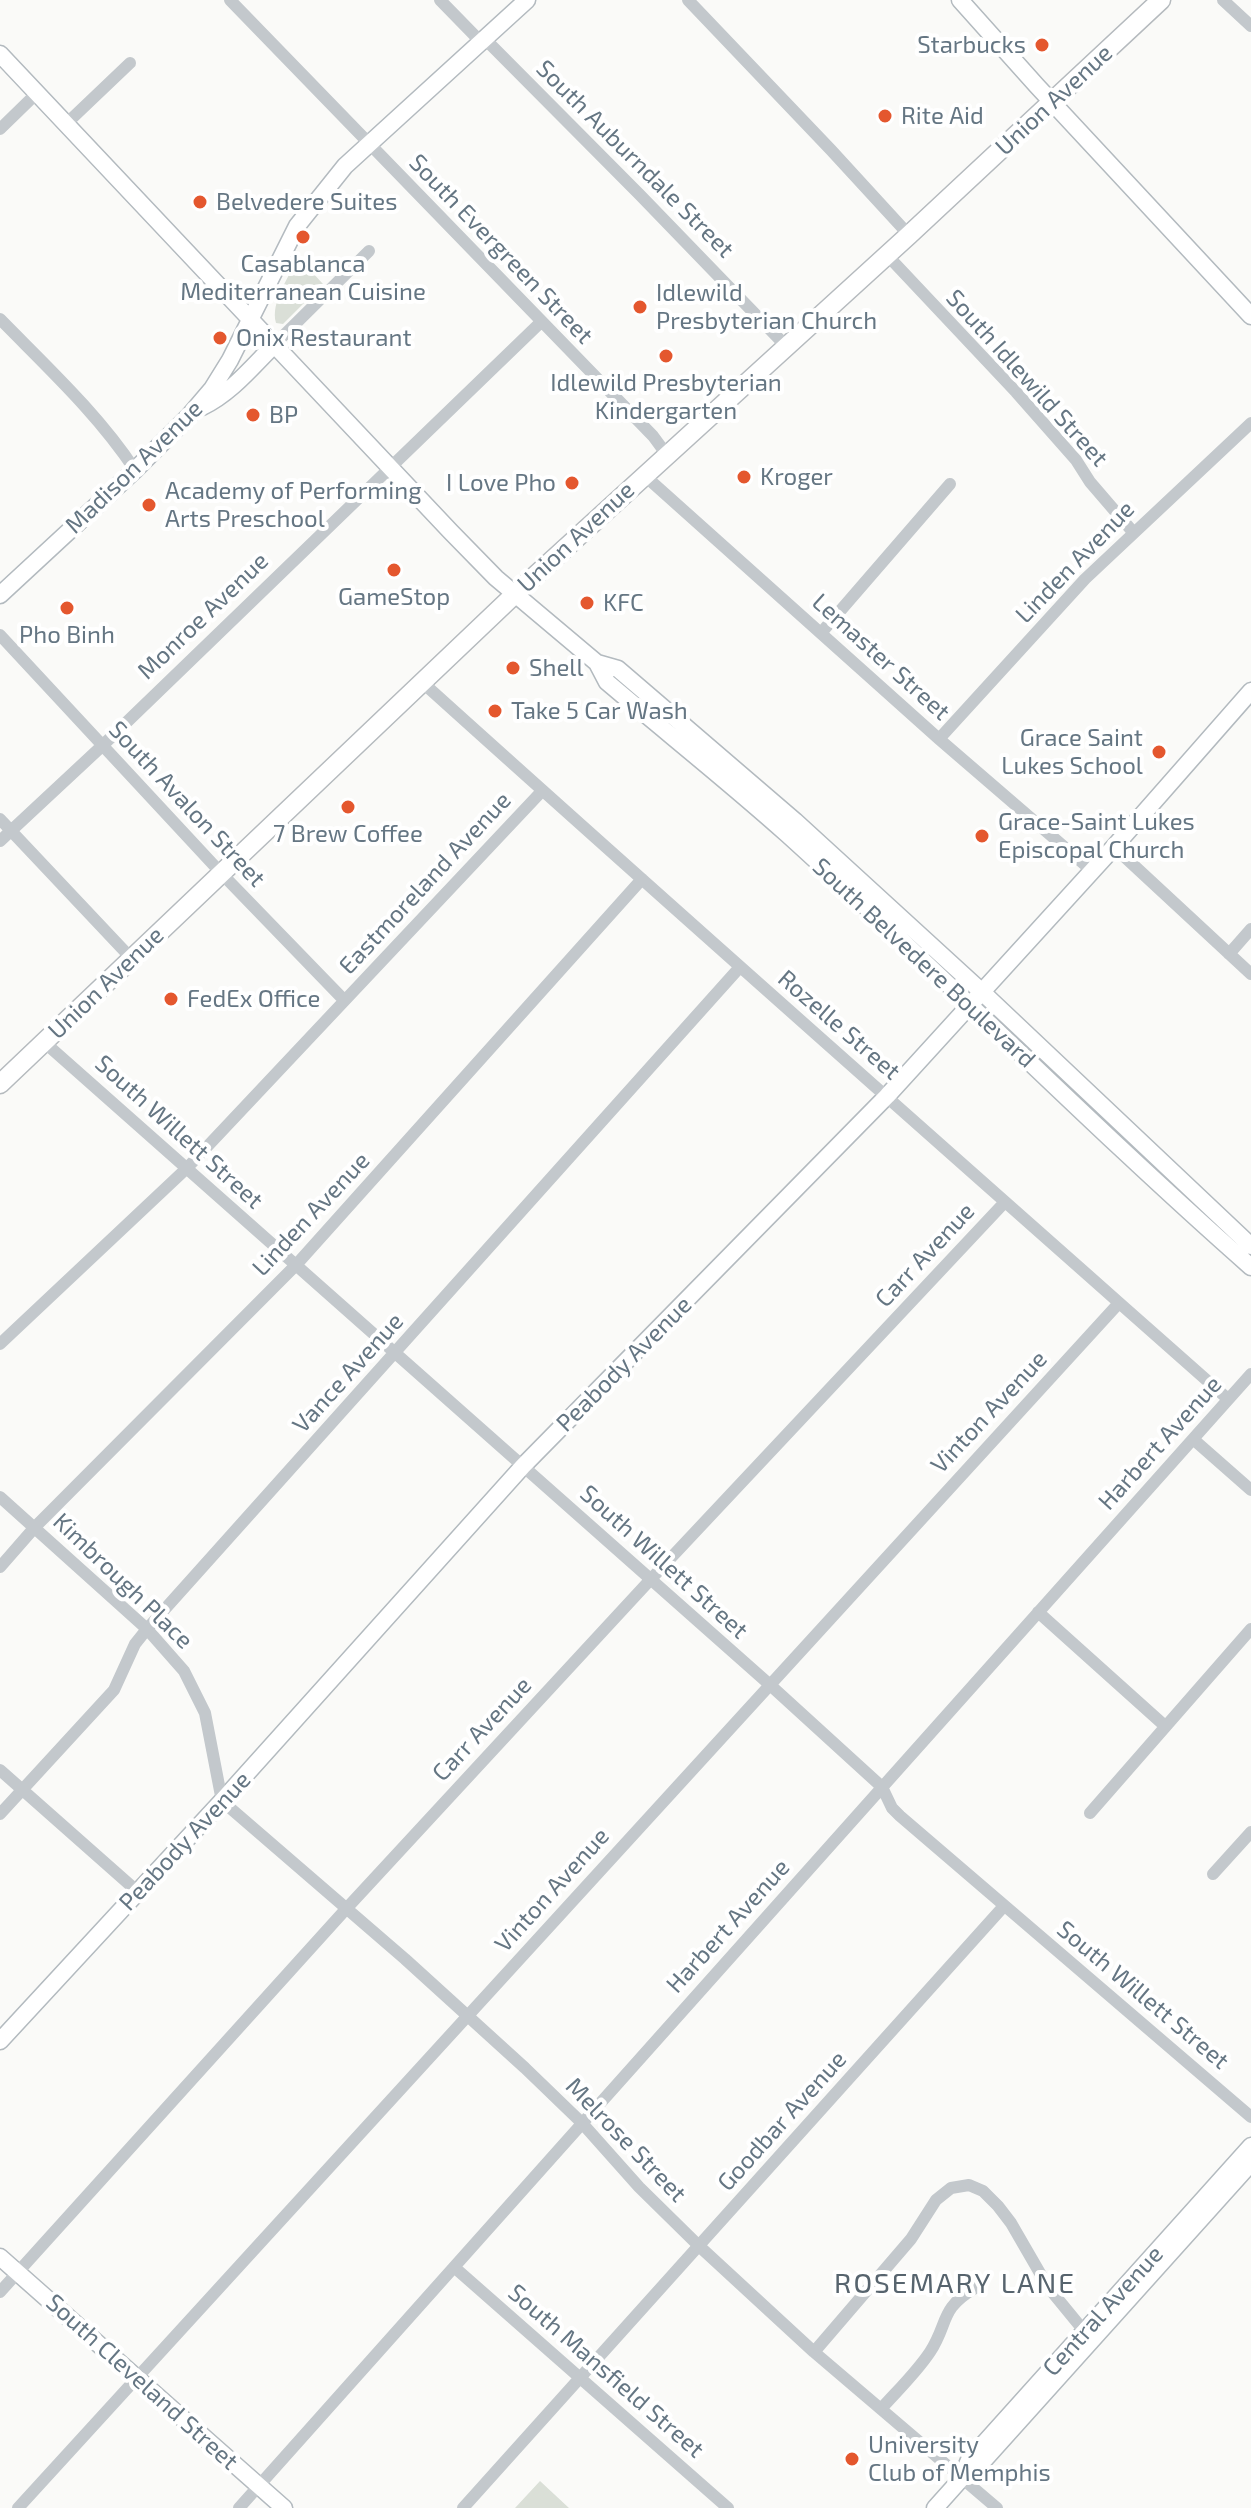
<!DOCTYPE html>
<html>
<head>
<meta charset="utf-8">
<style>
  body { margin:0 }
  canvas { display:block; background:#fafaf8 }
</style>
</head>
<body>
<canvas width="1251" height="2508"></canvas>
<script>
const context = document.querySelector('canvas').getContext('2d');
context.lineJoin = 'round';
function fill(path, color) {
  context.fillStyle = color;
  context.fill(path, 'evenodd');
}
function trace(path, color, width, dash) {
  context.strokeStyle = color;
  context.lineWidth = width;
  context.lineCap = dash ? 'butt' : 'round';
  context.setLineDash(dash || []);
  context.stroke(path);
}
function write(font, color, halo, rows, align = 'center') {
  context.font = font + ' "Exo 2",sans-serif';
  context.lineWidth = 8;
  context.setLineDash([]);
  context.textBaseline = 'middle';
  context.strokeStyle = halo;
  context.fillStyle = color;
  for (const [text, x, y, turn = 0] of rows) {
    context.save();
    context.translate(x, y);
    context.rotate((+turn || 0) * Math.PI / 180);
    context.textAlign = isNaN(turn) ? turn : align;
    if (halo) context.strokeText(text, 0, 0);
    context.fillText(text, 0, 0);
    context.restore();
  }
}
fill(new Path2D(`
  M298 257 323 284 283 324 276 323C270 302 290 276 298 257Z
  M540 2481 569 2508H515Z`), '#dadfd7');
const secondary = new Path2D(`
  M960 0 1037 86 1251 316
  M0 54 451 532 496 578 597 663 618 669 795 821 982 992 1251 1246
  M202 407C231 393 252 367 274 345
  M0 595 135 470 189 416 212 389 230 360 297 226 345 166 527 0
  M597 663 607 682C667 733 729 782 787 834 944 976 1092 1127 1251 1267
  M0 2041 222 1801 523 1466 887 1096 1114 847 1251 691
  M0 2257 284 2508
  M961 2479 969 2460 1251 2146
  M935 2508 961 2479 977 2468 1251 2163`);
const primary = new Path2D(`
  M0 1084 515 594 909 235 1161 0`);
trace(secondary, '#b3babf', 19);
trace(primary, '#b5babe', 21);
trace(new Path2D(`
  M230 0 653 436 667 455
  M440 0 481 42
  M688 0 831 150 909 235
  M1223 0 1251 26
  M485 39 640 195 786 346
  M66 124 130 63
  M0 129 37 93
  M887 255 1016 392 1076 460 1090 482 1133 532
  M0 319C47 367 98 414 135 470
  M274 345 369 251
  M644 475 939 739 1091 870
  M821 633 950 484
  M0 635 222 874 344 1000
  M422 682C689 923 959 1161 1228 1399
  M939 739 1085 579 1251 423
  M0 819 131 958
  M0 841 102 746 541 322
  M1114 847 1251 974
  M1229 954 1251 929
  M44 1042 769 1684 882 1787 892 1808 900 1816 1251 2117
  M0 1344 187 1168 542 791
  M1193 1439 1251 1490
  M0 1497 147 1629 184 1671 205 1713 222 1801 405 1959 525 2068 582 2123 639 2187 699 2246 814 2352 997 2508
  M0 1567 35 1527 296 1265 642 879
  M1038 1612 1165 1726
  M0 1770 138 1892
  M1090 1813 1251 1629
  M0 1814 114 1690 135 1644 147 1629 740 967
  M1213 1874 1251 1832
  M454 2267 728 2508
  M0 2292 346 1909 651 1579 1004 1203
  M814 2352 911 2239 936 2200 951 2188 969 2185 983 2191 998 2206 1011 2223 1048 2287 1089 2337
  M881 2409C897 2391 916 2373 930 2352 949 2323 939 2309 975 2288
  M18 2508 1119 1303
  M239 2508 1251 1374
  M463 2508 1004 1906`), '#c3c8cc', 12);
trace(secondary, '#fff', 16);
trace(primary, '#fff', 18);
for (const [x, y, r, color] of [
  [1042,45,8,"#e4572e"],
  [885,116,8,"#e4572e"],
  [200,202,8,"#e4572e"],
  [303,237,8,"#e4572e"],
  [640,307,8,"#e4572e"],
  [220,338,8,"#e4572e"],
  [666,356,8,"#e4572e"],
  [253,415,8,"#e4572e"],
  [744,477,8,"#e4572e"],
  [572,483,8,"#e4572e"],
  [149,505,8,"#e4572e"],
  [394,570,8,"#e4572e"],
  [587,603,8,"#e4572e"],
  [67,608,8,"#e4572e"],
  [513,668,8,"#e4572e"],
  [495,711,8,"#e4572e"],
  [1159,752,8,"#e4572e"],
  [348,807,8,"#e4572e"],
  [982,836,8,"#e4572e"],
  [171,999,8,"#e4572e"],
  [852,2459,8,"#e4572e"]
]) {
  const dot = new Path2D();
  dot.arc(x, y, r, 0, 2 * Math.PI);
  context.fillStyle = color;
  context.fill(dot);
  trace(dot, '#fff', 3);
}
write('24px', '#657683', '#fff', [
  ["Starbucks",1026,45,"right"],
  ["Rite Aid",901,116],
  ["Belvedere Suites",216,202],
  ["Casablanca",303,264,"center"],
  ["Mediterranean Cuisine",303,292,"center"],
  ["Idlewild",656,293],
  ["Presbyterian Church",656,321],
  ["Onix Restaurant",236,338],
  ["Idlewild Presbyterian",666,383,"center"],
  ["Kindergarten",666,411,"center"],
  ["BP",269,415],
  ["Kroger",760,477],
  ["I Love Pho",556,483,"right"],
  ["Academy of Performing",165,491],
  ["Arts Preschool",165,519],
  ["GameStop",394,597,"center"],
  ["KFC",603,603],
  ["Pho Binh",67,635,"center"],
  ["Shell",529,668],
  ["Take 5 Car Wash",511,711],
  ["Grace Saint",1143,738,"right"],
  ["Lukes School",1143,766,"right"],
  ["Grace-Saint Lukes",998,822],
  ["Episcopal Church",998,850],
  ["7 Brew Coffee",348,834,"center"],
  ["FedEx Office",187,999],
  ["University",868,2445],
  ["Club of Memphis",868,2473]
], 'left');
write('24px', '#657683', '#fff', [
  ["Union Avenue",1054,100,-43],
  ["South Auburndale Street",635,159,45],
  ["South Evergreen Street",501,249,46],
  ["South Idlewild Street",1027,378,48],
  ["Madison Avenue",134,467,-44],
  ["Union Avenue",576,537,-43],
  ["Linden Avenue",1075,562,-46],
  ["Monroe Avenue",203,616,-44],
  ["Lemaster Street",881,657,42],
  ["South Avalon Street",187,804,47],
  ["Eastmoreland Avenue",425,883,-47],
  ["South Belvedere Boulevard",924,963,43],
  ["Union Avenue",106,983,-44],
  ["Rozelle Street",839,1025,41],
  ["South Willett Street",179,1132,42],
  ["Linden Avenue",311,1214,-47],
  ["Carr Avenue",925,1255,-47],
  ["Peabody Avenue",624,1364,-45],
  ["Vance Avenue",348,1373,-48],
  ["Vinton Avenue",989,1412,-47],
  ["Harbert Avenue",1160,1443,-48],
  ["South Willett Street",664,1562,42],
  ["Kimbrough Place",123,1581,44],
  ["Carr Avenue",482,1729,-47],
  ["Peabody Avenue",185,1841,-47],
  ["Vinton Avenue",552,1890,-48],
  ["Harbert Avenue",728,1926,-48],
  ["South Willett Street",1143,1995,40],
  ["Goodbar Avenue",782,2121,-48],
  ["Melrose Street",626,2140,46],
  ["Central Avenue",1103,2311,-48],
  ["South Mansfield Street",606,2371,41],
  ["South Cleveland Street",142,2382,42]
]);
context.letterSpacing = '2px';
write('28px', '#57646e', '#fff', [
  ["ROSEMARY LANE",955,2284]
]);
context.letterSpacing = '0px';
</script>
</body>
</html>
